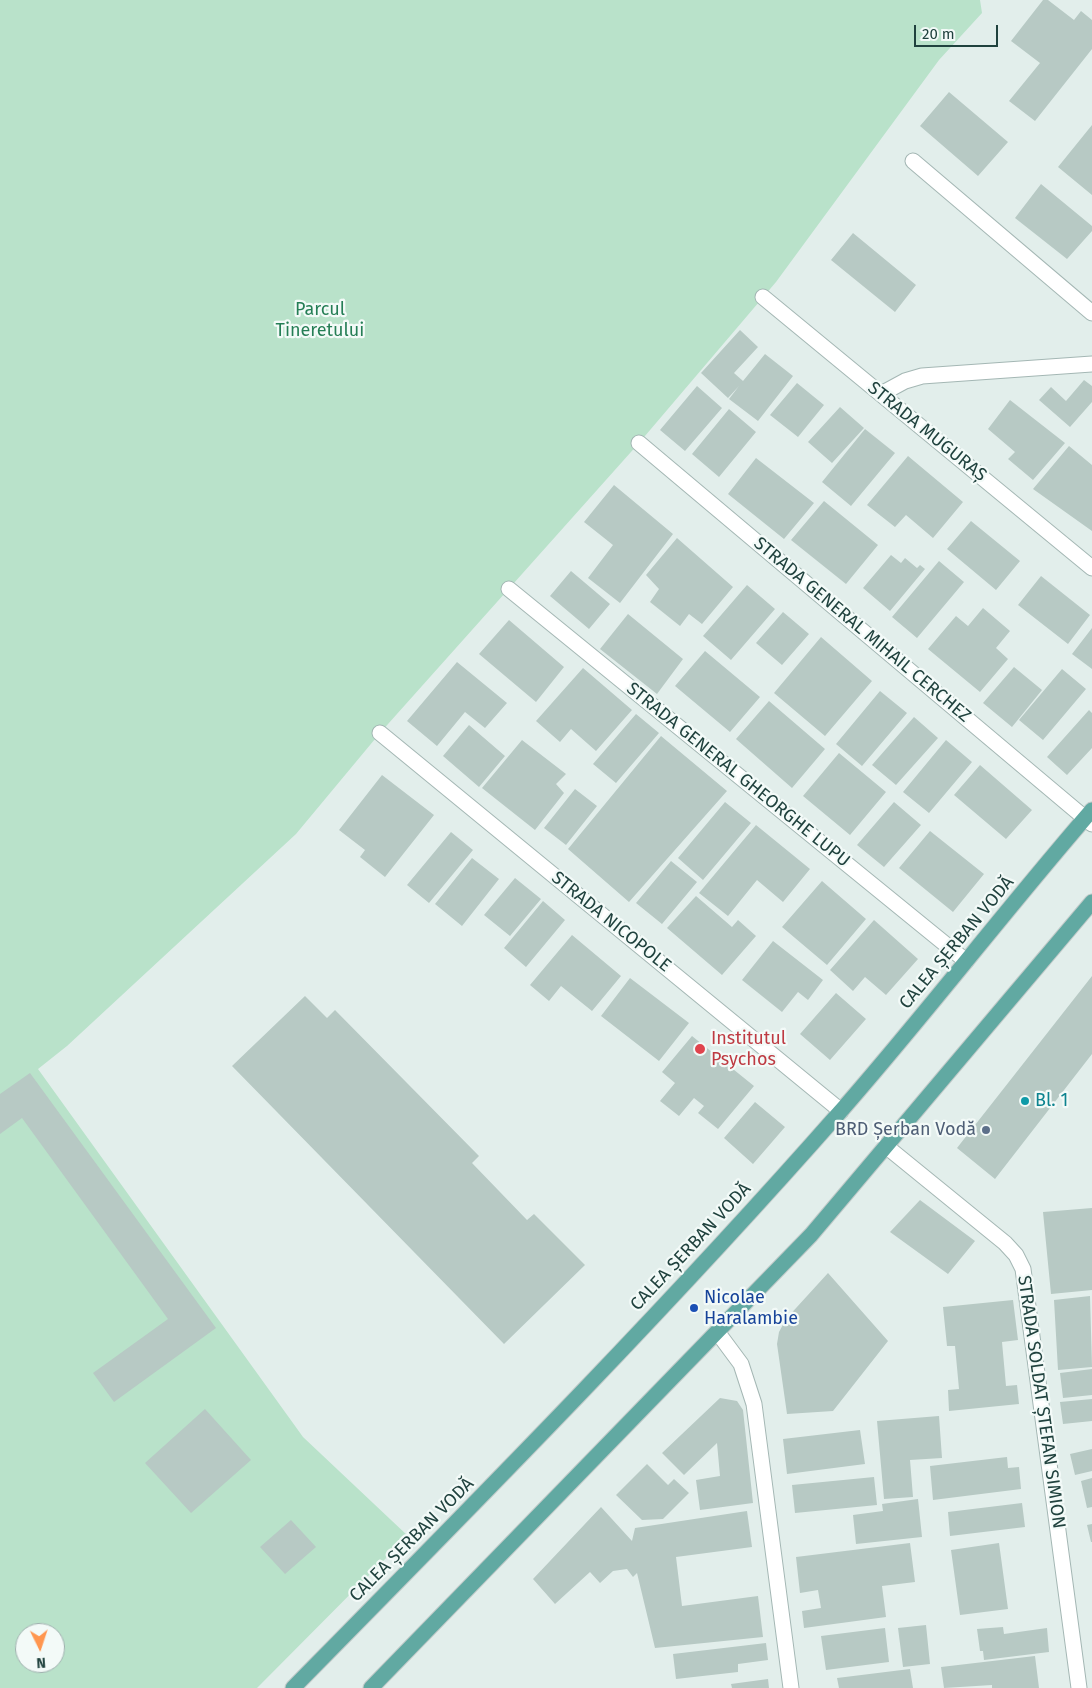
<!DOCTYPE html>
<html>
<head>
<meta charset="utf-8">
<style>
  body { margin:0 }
  #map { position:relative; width:1092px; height:1688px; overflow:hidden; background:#e2eeeb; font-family:"Fira Sans",sans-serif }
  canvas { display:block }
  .north { position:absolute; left:15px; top:1623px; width:50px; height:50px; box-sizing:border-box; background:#f3faf8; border:1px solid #9fb0ae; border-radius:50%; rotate:176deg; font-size:14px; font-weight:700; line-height:20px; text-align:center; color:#20423e }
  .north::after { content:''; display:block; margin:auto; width:18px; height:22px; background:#ff964f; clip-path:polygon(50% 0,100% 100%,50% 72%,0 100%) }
  .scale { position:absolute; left:914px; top:25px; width:84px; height:22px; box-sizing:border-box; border:2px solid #20423e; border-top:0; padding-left:6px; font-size:15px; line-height:18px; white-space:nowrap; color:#20423e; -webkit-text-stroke:4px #f3faf8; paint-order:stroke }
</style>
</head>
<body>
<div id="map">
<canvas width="1092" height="1688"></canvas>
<div class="north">N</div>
<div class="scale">20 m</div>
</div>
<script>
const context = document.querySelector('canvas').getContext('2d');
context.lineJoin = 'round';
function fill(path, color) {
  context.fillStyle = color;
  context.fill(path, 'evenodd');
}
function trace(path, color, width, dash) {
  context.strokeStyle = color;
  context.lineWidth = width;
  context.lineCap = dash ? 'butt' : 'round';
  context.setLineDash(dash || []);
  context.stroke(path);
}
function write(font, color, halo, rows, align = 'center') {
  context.font = font + ' "Fira Sans",sans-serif';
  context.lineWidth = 4.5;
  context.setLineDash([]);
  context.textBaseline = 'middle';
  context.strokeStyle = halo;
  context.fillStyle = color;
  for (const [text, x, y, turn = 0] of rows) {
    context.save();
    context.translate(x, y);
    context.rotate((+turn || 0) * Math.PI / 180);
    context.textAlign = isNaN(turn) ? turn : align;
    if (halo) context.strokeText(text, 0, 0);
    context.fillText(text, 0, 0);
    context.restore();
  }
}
fill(new Path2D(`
  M0 0H980L982 13 939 60 776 282 639 443 380 733 296 834 67 1046 38 1069 303 1437 408 1536 257 1688H0ZM25 1633H55V1663H25Z`), '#b9e2ca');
fill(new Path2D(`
  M1043 0H1048L1074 20 1081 11 1092 20V49L1035 121 1009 101 1040 63 1011 41Z
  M949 92 1008 142 978 176 920 126Z
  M1092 125V195L1058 167Z
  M1041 184 1092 226V231L1067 259 1015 218Z
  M853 233 916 285 895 312 831 260Z
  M740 330 758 347 734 373 743 381 765 354 793 376 758 421 729 399 739 386 728 398 701 373Z
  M1084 380 1092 386V402L1070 427 1039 400 1051 387 1066 401Z
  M797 383 824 405 798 437 770 415Z
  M697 386 722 408 685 451 660 430Z
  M1010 400 1065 443 1033 480 1008 459 1015 452 988 429Z
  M840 407 864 428 832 463 808 442Z
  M729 409 756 432 719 477 692 454Z
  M865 429 895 453 851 506 822 482Z
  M1069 446 1092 465V531L1033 489Z
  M908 456 963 502 933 538 906 515 895 527 867 505Z
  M756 458 814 503 784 539 728 494Z
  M614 485 673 534 620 603 588 578 613 545 584 522Z
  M824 501 878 545 846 584 791 540Z
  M971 521 1020 561 996 590 947 549Z
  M677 538 733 587 702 624 689 614 680 626 650 602 659 589 646 575Z
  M891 555 901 563 905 558 917 568 920 565 925 569 890 611 863 588Z
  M939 561 964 582 917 638 892 617Z
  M571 571 610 604 589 629 550 596Z
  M1041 576 1090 615 1068 644 1018 605Z
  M747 585 775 609 731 660 703 636Z
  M983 608 1010 631 996 648 1008 659 980 692 928 649 956 616 968 626Z
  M783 612 809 634 782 665 756 643Z
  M628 614 683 659 657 694 600 649Z
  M509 620 564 667 536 702 479 654Z
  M1092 628V669L1072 654Z
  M821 637 872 681 825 736 774 693Z
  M705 651 760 697 730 732 675 686Z
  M457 662 507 703 485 728 465 712 437 746 407 721Z
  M1014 667 1042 690 1012 727 983 703Z
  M583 668 632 710 596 751 571 729 560 742 536 721Z
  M1062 669 1086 689 1043 740 1019 720Z
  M880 691 907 713 862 766 836 744Z
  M769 701 825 749 792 788 736 739Z
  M1089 710 1092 713V748L1067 775 1047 757Z
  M636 714 659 733 616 783 593 764Z
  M914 717 938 738 896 785 872 765Z
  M469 725 505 756 479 787 443 756Z
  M661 736 727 791 629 902 568 849Z
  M522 740 566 774 556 784 564 793 535 830 482 788Z
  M946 740 972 762 929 813 903 792Z
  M839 753 886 792 850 835 803 796Z
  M980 765 1032 810 1006 839 954 795Z
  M382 775 434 815 385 877 360 857 365 850 339 830Z
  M575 789 597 806 566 845 544 828Z
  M725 802 751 823 703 880 678 858Z
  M894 802 921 825 884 867 857 845Z
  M756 825 810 869 783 902 757 880 728 916 699 893Z
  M930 831 984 874 953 912 899 868Z
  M451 832 473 850 429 903 407 885Z
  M472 858 499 879 462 926 435 904Z
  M671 861 697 882 662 924 636 903Z
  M515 878 541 899 510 936 484 915Z
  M822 881 866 919 827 965 782 927Z
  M696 896 732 927 738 920 756 936 722 975 667 928Z
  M543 901 565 920 526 967 504 948Z
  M874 920 918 959 886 995 865 977 853 991 830 970Z
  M572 935 621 976 592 1011 561 986 549 1001 530 985Z
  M773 941 823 980 808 1000 798 992 782 1012 742 980Z
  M1092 976V1054L995 1179 957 1148Z
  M630 978 689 1023 659 1061 601 1016Z
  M836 993 866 1019 830 1060 800 1034Z
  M305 996 327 1018 335 1010 479 1156 472 1163 527 1220 534 1214 585 1265 504 1344 232 1066Z
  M692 1036 754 1086 718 1129 698 1113 704 1106 694 1098 679 1116 660 1101 675 1083 662 1072Z
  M30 1073 216 1328 114 1402 93 1373 168 1319 22 1118 0 1134V1094Z
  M755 1102 785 1127 753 1164 724 1138Z
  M920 1200 975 1241 948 1274 890 1232Z
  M1092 1208V1290L1051 1294 1043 1212Z
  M828 1273 888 1341 833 1411 787 1414 777 1344 779 1332 786 1319Z
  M1090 1296 1092 1367 1058 1370 1054 1300Z
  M1013 1300 1018 1340 1002 1342 1006 1386 1017 1385 1019 1404 949 1411 948 1390 959 1389 955 1346H947L943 1307Z
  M1092 1369V1395L1063 1398 1060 1373Z
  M720 1398 737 1401 743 1410 753 1503 700 1510 696 1480 720 1476 717 1443 684 1475 662 1453Z
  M1092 1399V1421L1063 1424 1060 1402Z
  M205 1409 251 1460 191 1513 145 1463Z
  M939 1416 942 1458 910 1460 913 1497 884 1499 877 1421Z
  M860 1430 865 1464 787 1474 783 1439Z
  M1092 1449V1471L1075 1475 1070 1454Z
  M1007 1457 1008 1468 1019 1467 1021 1489 933 1500 930 1466Z
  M647 1464 668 1485 674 1479 689 1493 663 1519 642 1520 616 1495Z
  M874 1477 877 1505 795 1513 792 1485Z
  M1092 1478V1507L1087 1508 1081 1481Z
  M918 1499 922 1537 856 1544 853 1515 883 1511 882 1504Z
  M1022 1503 1025 1527 950 1536 948 1512Z
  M601 1507 632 1541 635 1528 747 1511 752 1547 676 1557 682 1606 758 1596 763 1637 655 1648 637 1573 633 1577 627 1569 613 1571 600 1583 590 1572 555 1604 533 1579Z
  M291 1520 316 1547 285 1574 260 1547Z
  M1092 1524V1542H1091L1087 1525Z
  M910 1543 915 1582 882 1586 886 1617 804 1628 802 1611 821 1608 818 1590 800 1593 796 1557Z
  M999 1543 1008 1609 960 1615 951 1550Z
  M926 1625 930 1664 903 1667 898 1628Z
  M1003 1627 1004 1634 1047 1628 1049 1652 984 1660 983 1651H980L977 1629Z
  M885 1628 889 1662 826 1670 821 1636Z
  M766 1643 768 1660 738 1664V1672L676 1679 673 1654Z
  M1035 1656 1039 1688H992V1685L944 1688 941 1667Z
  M910 1669 913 1688H839L837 1678Z
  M768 1679 769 1688H732L731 1684Z`), '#b7c9c4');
const minor = new Path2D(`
  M913 161 1092 313
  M763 297 1092 568
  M881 394 905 381 922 376 1092 364
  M639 443 1092 824
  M509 589 966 961
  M380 733 841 1111
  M887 1147 1005 1243 1016 1255 1023 1269 1079 1688
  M718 1333 741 1364 754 1404 791 1688`);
const major = new Path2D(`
  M293 1688C479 1499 665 1311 840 1112 926 1014 1006 909 1092 810
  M371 1688 811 1235 1092 902`);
trace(minor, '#a4b7b4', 17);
trace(major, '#c1cac9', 17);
trace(minor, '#fff', 15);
trace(major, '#61a9a2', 15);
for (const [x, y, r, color] of [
  [700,1049,6,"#e0444e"],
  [1025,1101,5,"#0f9aa8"],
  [986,1130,5,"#5c6f8a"],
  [694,1308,5,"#1a4fb4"]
]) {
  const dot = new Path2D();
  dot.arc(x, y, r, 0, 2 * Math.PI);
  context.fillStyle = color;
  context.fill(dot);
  trace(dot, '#f3faf8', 2);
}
write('18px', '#257e55', '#f3faf8', [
  ["Parcul",320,310],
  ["Tineretului",320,331]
]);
write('18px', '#20423e', '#f3faf8', [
  ["STRADA MUGURAȘ",927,432,39],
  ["STRADA GENERAL MIHAIL CERCHEZ",862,630,40],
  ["STRADA GENERAL GHEORGHE LUPU",738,775,39],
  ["STRADA NICOPOLE",611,922,39],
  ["CALEA ȘERBAN VODĂ",957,943,-50],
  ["CALEA ȘERBAN VODĂ",691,1247,-47],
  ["STRADA SOLDAT ȘTEFAN SIMION",1041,1402,82],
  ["CALEA ȘERBAN VODĂ",412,1540,-45]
]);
write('18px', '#be3a42', '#f3faf8', [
  ["Institutul",711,1039],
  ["Psychos",711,1060]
], 'left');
write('18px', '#0d838f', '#f3faf8', [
  ["Bl. 1",1035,1101]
], 'left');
write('18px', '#4e5e75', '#f3faf8', [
  ["BRD Șerban Vodă",976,1130]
], 'right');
write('18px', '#164399', '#f3faf8', [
  ["Nicolae",704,1298],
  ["Haralambie",704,1319]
], 'left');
</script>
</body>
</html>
